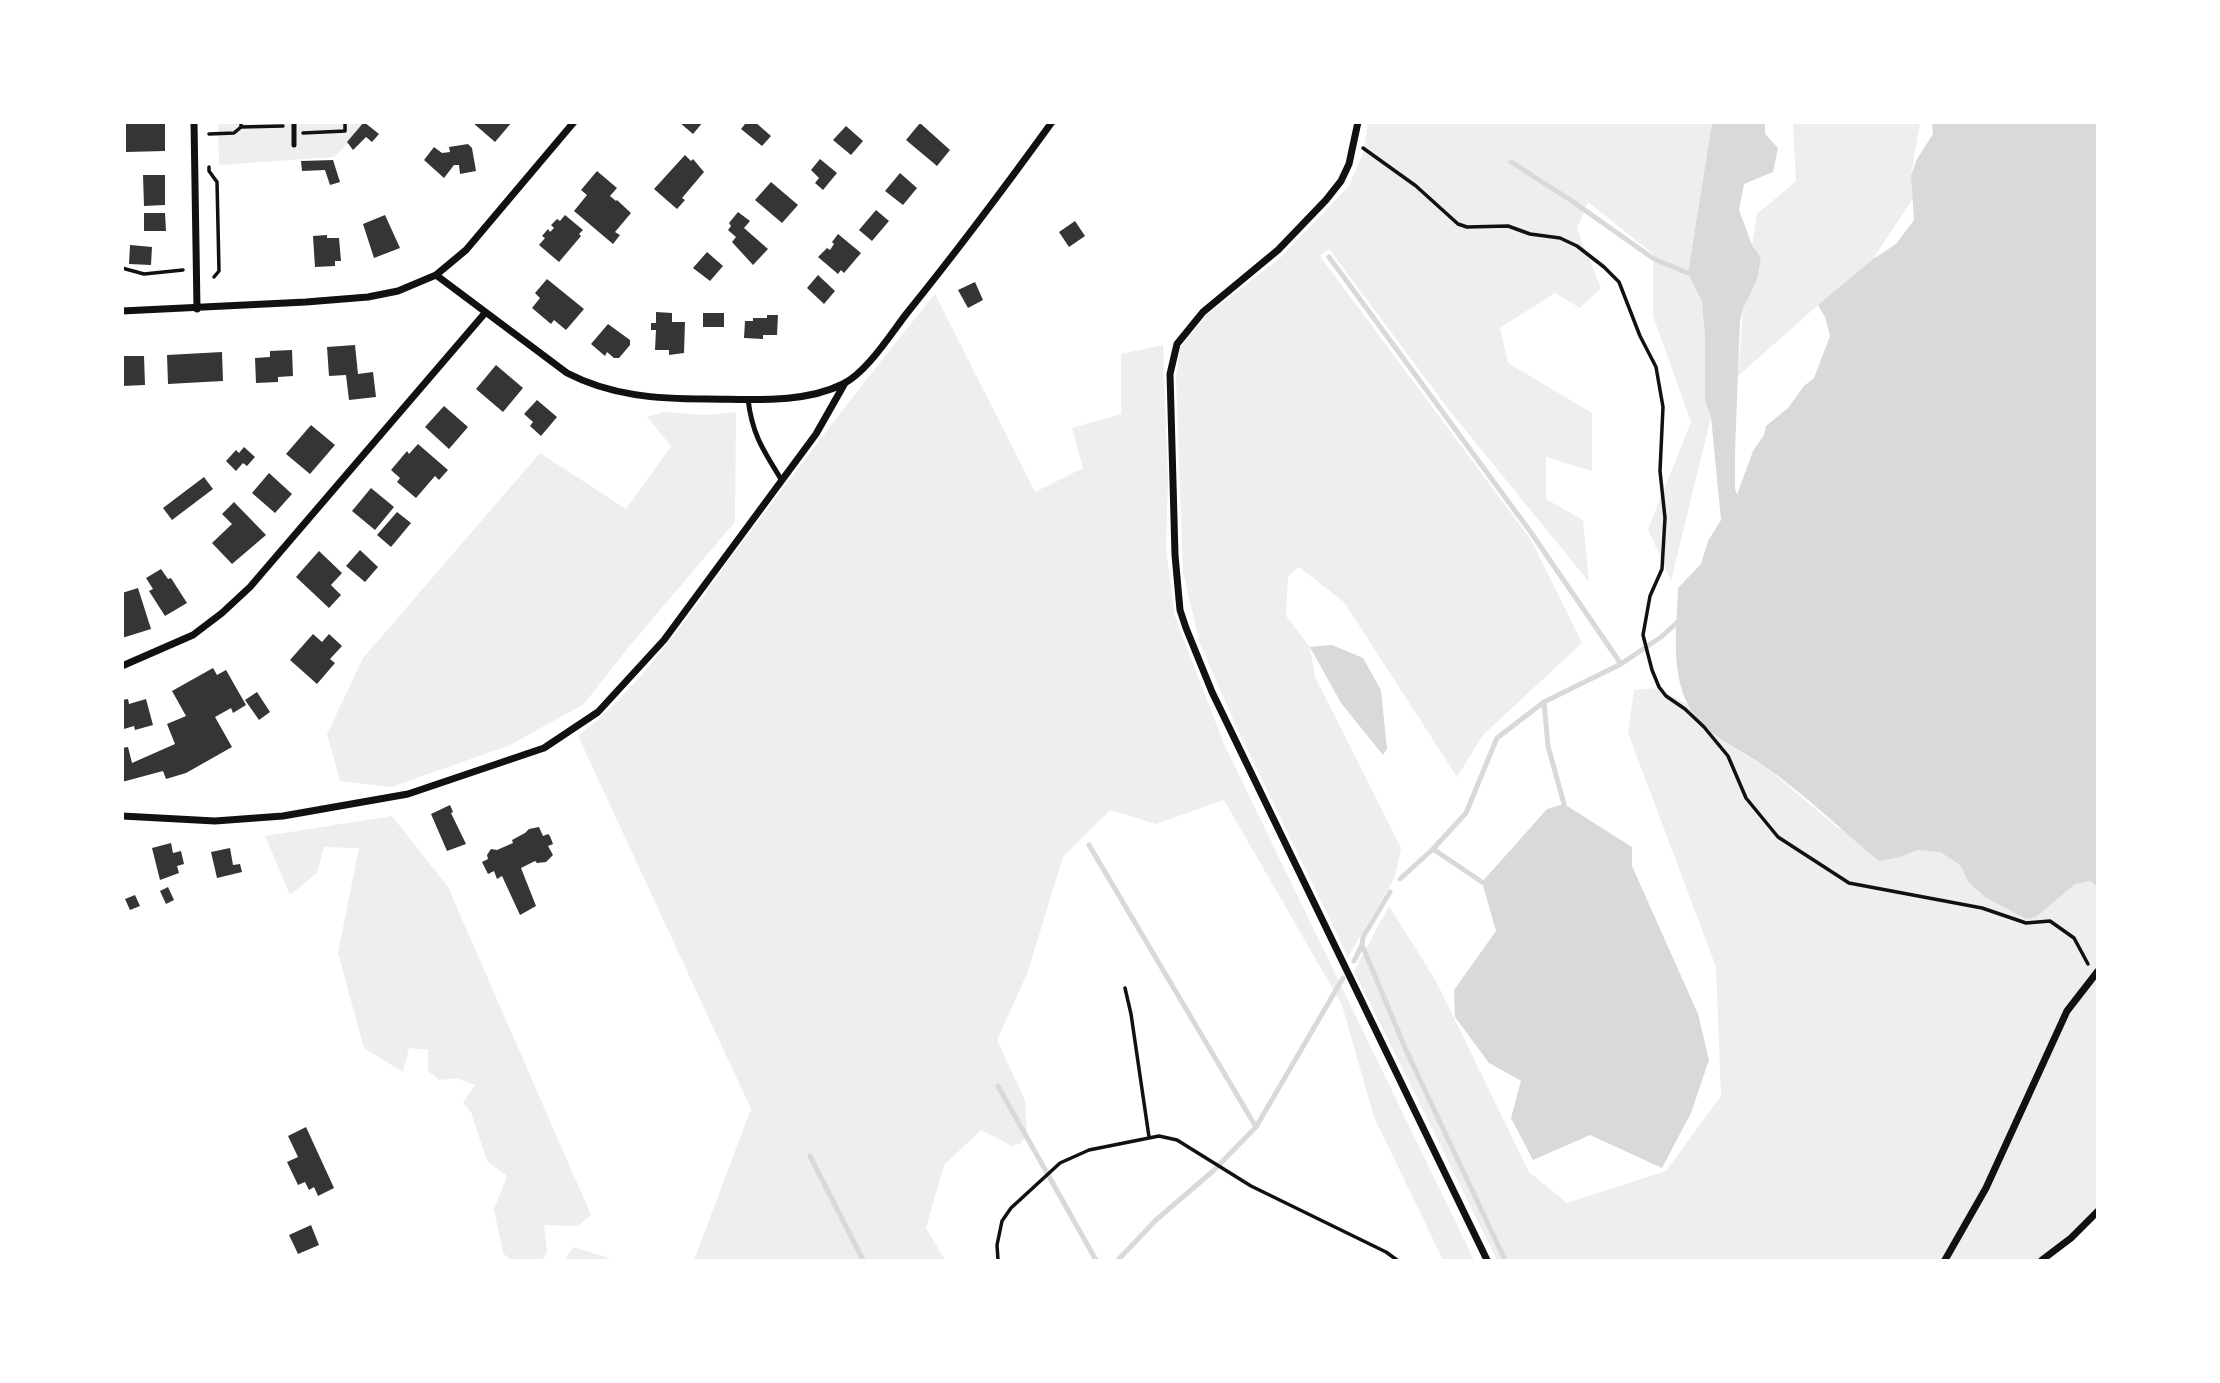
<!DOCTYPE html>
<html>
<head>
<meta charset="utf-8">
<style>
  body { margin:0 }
  #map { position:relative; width:2220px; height:1383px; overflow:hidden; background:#fff; font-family:"PT Sans",sans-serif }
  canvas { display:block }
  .frame { position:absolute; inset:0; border:124px solid #fff; pointer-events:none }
</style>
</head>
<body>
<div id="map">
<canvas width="2220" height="1383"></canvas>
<div class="frame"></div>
</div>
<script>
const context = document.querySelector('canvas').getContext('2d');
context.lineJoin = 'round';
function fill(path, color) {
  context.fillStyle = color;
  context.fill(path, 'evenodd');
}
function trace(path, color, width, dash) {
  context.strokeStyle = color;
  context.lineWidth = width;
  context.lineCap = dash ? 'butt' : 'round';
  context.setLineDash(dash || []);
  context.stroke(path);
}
fill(new Path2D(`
  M218 123H368L334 157 219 165Z
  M1368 123H1712L1688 273 1702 302 1705 337V401L1711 417 1671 581 1648 529 1691 422 1653 316V254L1588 202 1577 229 1601 288 1580 308 1555 293 1500 328 1508 363 1592 413V471L1546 457V499L1583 520 1589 582 1449 410 1329 249 1320 256 1531 540 1582 643 1483 735 1457 777 1344 602 1299 567 1288 576 1286 616 1310 647 1315 677 1401 848 1395 877 1348 957 1236 726 1200 644 1183 572 1176 377 1180 348 1207 315 1280 258 1349 186 1363 153Z
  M1793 123H1920L1911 175 1914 197 1873 259 1818 305 1738 376 1743 309 1757 280 1761 258 1752 245 1757 214 1796 181Z
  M935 294 1035 492 1083 468 1072 428 1121 414V354L1163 345 1168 479 1166 548 1174 614 1224 744 1474 1260H1443L1374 1117 1342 1005 1224 800 1156 824 1110 810 1063 857 1027 974 997 1040 1025 1100 1027 1136 1020 1144 1012 1146 981 1130 944 1165 926 1228 945 1260H694L751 1109 578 736C640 689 690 613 736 551 802 463 866 378 935 294Z
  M664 412 704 415 736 412 735 522 631 644 584 704 508 746 391 787 340 781 327 734 363 658 540 453 626 509 671 446 647 417Z
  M1657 688 1687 704 1696 717 1726 743 1767 768 1838 828 1900 857 1918 850 1940 852 1960 865 1969 883 1985 897 2003 906 2036 917 2075 883 2090 881 2097 887V1206L2060 1243 2036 1260H1497L1354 971 1389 906 1436 981 1529 1172 1567 1203 1666 1171 1721 1096 1716 967 1628 733 1634 690Z
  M392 816 448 887 591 1215 578 1226 544 1225 547 1251 543 1260H510L503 1253 494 1209 507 1176 487 1161 471 1112 463 1103 475 1085 457 1078 439 1080 428 1071V1050L409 1048 403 1072 364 1048 338 953 359 848 324 847 317 873 290 895 265 836Z
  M573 1247 609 1258 610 1260H565Z`), '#eee');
fill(new Path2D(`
  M1712 123H1765V134L1778 148 1773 172 1744 184 1739 210 1752 245 1761 258 1757 280 1743 309 1740 321 1735 451V488L1737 495 1753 451 1764 435 1766 426 1788 408 1804 386 1814 378 1830 336 1825 317 1818 305 1873 259 1896 244 1914 220 1911 175 1917 159 1933 134 1932 123H2097V887L2090 881 2075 884 2036 917 2026 919 1985 897 1969 883 1960 865 1940 852 1918 850 1900 857 1879 861C1842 831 1807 796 1767 768 1741 749 1703 735 1688 705 1670 669 1677 626 1678 588L1701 564 1708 541 1721 520 1711 417 1705 401V337L1702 302 1688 273Z
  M1332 645 1363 658 1381 690 1387 749 1383 755 1341 703 1310 647Z
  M1564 804 1632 847V866L1698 1014 1709 1060 1691 1113 1662 1168 1590 1135 1533 1160 1511 1118 1521 1081 1489 1063 1455 1017 1454 990 1496 931 1482 882 1547 809Z`), '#d9d9d9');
trace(new Path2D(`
  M1511 162 1569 199 1654 259 1688 273
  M1329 257 1532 534 1621 664
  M1544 702 1548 746 1564 804
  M1089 845 1256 1127
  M1433 849 1482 882
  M1400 879 1433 849 1466 813 1497 738 1544 702 1621 664 1661 637 1681 619
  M1390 892 1363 937 1362 945 1406 1050 1505 1260
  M1354 961 1362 945
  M998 1086 1096 1260
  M810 1156 863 1260
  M1118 1260 1156 1220 1213 1171 1256 1127 1343 978`), '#d9d9d9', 5);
fill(new Path2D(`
  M126 122H165V151L126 152Z
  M364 122 379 134 372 142 366 137 353 150 347 142Z
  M472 122H512L495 142Z
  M679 122H703L693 134Z
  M743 122H755L771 136 762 146 741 129 745 124Z
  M920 123 950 150 937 166 906 140Z
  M846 126 863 141 851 155 833 140Z
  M468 144 472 148 476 171 460 174 459 165H454L444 178 424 160 434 147 442 153 450 152 449 147Z
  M685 155 691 161 693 159 704 172 682 198 685 200 677 209 654 189Z
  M820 159 837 173 823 190 815 183 819 178 811 170Z
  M333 160 340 182 330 185 325 170 302 171 301 161Z
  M597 171 617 188 610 196 616 201 617 200 631 213 615 232 620 235 613 244 574 211 587 195 581 190Z
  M900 173 917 188 903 205 885 191Z
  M143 175H165V205L144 206Z
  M771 182 798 205 782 223 755 200Z
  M876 210 889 221 872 241 859 230Z
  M738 212 750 221 744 228 768 249 753 265 732 242 736 237 728 230 731 226 729 223Z
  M144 213H165L166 231H144Z
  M385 215 400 248 374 258 363 224Z
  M565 215 583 230 579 234 581 236 559 262 539 245 545 238 542 236 548 229 550 232 554 228 551 225 557 219 560 221Z
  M1075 221 1085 236 1069 247 1059 232Z
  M838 234 861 253 844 273 841 270 838 274 818 257 827 248 830 250 834 244 832 242Z
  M327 235V238H339L341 261H335V266L315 267 313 236Z
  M130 245 152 247 151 265 129 264Z
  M707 252 723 266 710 281 693 268Z
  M818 275 835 291 824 304 807 288Z
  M547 279 584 309 566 330 554 320 551 324 532 308 540 298 535 293Z
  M975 282 983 300 968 308 958 290Z
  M656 312 672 313V322H685L684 353 669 355V350H655L656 330H651V323H656Z
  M703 313H724V327H703Z
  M767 315H778L777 335H763V339L744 338 745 321H753V318H767Z
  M608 324 630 340V345L619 358H614L607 352 605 356 591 344Z
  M355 345 358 374 373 372 376 397 349 400 346 375 329 376 327 347Z
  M292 350 293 376 278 377V382L256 383 255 358 270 357V351Z
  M222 352 223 381 168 384 167 355Z
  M122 356H144L145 385 122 386Z
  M496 365 523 388 503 412 476 389Z
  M537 400 557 417 541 436 530 426 533 422 524 414Z
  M444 406 468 427 449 449 425 427Z
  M311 425 335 445 310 474 286 454Z
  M418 444 448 470 439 480 435 476 416 498 397 482 400 478 391 470 407 451 409 454Z
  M244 447 255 457 247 466 243 463 236 471 226 461 236 450 239 453Z
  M269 473 292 494 275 513 252 493Z
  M204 477 213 489 172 520 163 508Z
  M371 488 394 507 375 530 352 511Z
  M234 502 266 535 232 564 212 543 232 524 222 514Z
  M397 512 411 523 391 547 377 535Z
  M360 550 378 567 365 582 346 566Z
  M319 551 342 573 331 585 341 595 329 608 296 577Z
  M161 569 168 579 171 578 187 603 165 616 149 591 153 589 146 578Z
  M138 588 151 629 122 638V593Z
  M313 634 322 642 329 634 342 646 330 659 335 663 317 684 290 660Z
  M213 668 217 675 226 670 246 705 233 713 231 708 215 717 232 747 186 773 166 779 163 771 122 782V748L128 747 132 763 175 744 167 724 186 716 172 691Z
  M257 692 270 712 259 720 245 700Z
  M128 699 129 704 146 699 153 725 135 730 134 726 124 729 122 700Z
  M450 805 453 812 451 813 466 844 447 851 431 814Z
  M539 827 543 836 548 834 550 836 553 844 548 846 553 855 546 862 537 863 535 861 521 868 536 906 520 915 502 876 497 879 494 871 488 874 482 862 488 859 487 855 491 849 497 850 513 843 512 840 525 833 529 829Z
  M171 843 173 853 181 851 184 864 177 866 179 873 160 880 152 848Z
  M230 848 233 865 240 864 242 872 217 878 211 852Z
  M168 887 174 900 166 904 160 891Z
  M135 895 140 906 130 910 125 899Z
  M306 1127 334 1188 318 1196 314 1187 309 1190 305 1182 298 1185 287 1162 298 1157 288 1136Z
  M311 1225 319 1245 298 1254 289 1235Z`), '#353535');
trace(new Path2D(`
  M241 122V127L283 126
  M303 133 345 131V122
  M209 134 234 133 241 127
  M1363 148 1416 186 1458 224 1467 227 1508 226 1530 234 1560 238 1577 246 1604 267 1619 282 1640 336 1656 367 1663 407 1660 471 1665 518 1662 569 1650 596 1643 635 1652 670 1659 687 1666 696 1685 709 1704 727 1728 756 1746 798 1778 837 1849 883 1982 908 2026 923 2050 921 2074 938 2088 964
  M209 167V171L217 182 219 271 214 277
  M122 268 144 274 183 270
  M1125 988 1131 1014 1149 1137
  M998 1260 997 1245 1002 1221 1011 1208 1060 1163 1089 1150 1159 1136 1177 1140 1251 1186 1386 1252 1397 1260`), '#111', 3.5);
trace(new Path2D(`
  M294 145V122
  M748 399C752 434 763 450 781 479`), '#111', 5);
trace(new Path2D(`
  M194 122 197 309
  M1358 122 1349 164 1341 181 1326 200 1278 250 1203 312 1177 344 1170 374 1175 555 1180 610 1186 628 1212 692 1487 1260
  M436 275 567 373C611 396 658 399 707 399 750 399 803 404 843 384 867 372 890 335 907 313 957 251 1005 187 1052 122
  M122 311 306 302 368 297 398 291 436 275 466 250 574 122
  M122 666 193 635 222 613 250 587 485 313
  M122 816 215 821 283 816 408 794 544 748 598 712 664 640 816 434 845 383
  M1945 1260 1986 1188 2067 1011 2098 971
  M2042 1260 2071 1238 2098 1211`), '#111', 7);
</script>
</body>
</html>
